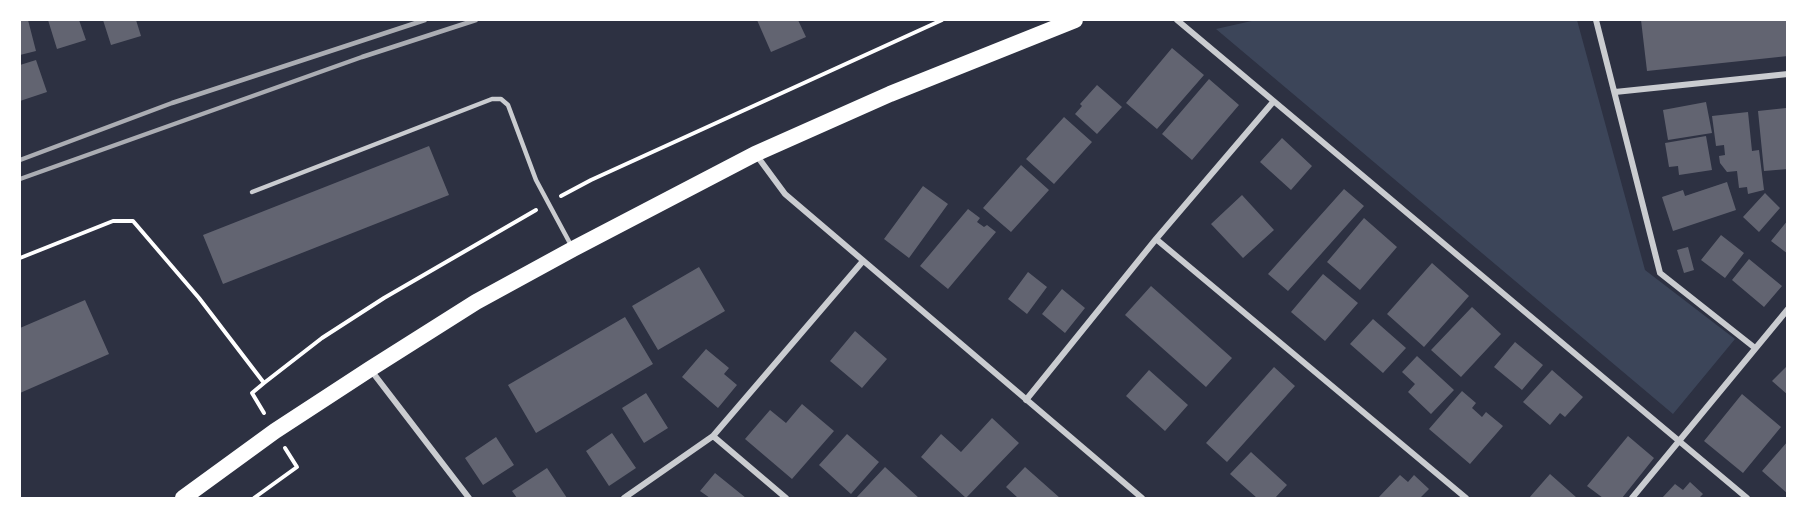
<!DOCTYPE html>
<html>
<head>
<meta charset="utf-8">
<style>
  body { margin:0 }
  #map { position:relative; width:1807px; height:518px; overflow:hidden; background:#2d3142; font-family:Arial,sans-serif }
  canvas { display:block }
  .frame { position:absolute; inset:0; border:21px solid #fff; pointer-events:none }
</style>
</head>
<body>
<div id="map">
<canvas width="1807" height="518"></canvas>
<div class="frame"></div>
</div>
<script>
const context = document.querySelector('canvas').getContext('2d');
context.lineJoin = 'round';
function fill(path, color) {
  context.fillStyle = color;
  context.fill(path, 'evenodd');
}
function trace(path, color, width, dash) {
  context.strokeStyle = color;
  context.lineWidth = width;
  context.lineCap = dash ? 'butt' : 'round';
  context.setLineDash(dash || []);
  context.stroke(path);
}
fill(new Path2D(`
  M1256 20H1577L1645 270 1735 339 1673 414 1216 29Z`), '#3c4559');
fill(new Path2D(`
  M20 20H28L36 51 20 55Z
  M48 20H79L86 40 57 49Z
  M103 20H136L141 36 111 45Z
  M757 20H798L806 37 771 52Z
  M1641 20H1788V56L1647 71Z
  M1172 48 1204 75 1157 129 1126 103Z
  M36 60 47 92 20 101V65Z
  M1209 79 1239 105 1192 160 1162 134Z
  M1097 85 1122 107 1097 134 1075 114 1082 106 1080 104Z
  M1706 102 1712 133 1668 140 1663 110Z
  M1786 108 1788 169 1764 171 1758 111Z
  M1748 112 1752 151 1759 150 1764 190 1748 194 1747 187 1739 188 1737 171 1727 172 1720 163 1719 156 1725 155 1724 145 1716 146 1712 116Z
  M1064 117 1092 142 1054 184 1026 159Z
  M1706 136 1712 170 1679 175 1678 166 1669 167 1665 143Z
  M1282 138 1312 166 1291 190 1260 162Z
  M429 146 449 195 223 284 203 235Z
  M1021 165 1049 190 1011 232 983 208Z
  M1727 182 1736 210 1673 231 1662 197 1683 190 1685 196Z
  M923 186 948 204 909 258 884 239Z
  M1344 189 1364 206 1288 291 1268 274Z
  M1765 193 1780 208 1759 232 1743 217Z
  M1242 195 1274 230 1243 258 1211 224Z
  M968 209 980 218 977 222 984 227 987 225 996 232 948 289 920 266Z
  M1364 218 1397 247 1360 290 1327 262Z
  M1788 220V254L1771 241Z
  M1721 235 1744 253 1725 278 1701 260Z
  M1688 247 1694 270 1684 273 1677 250Z
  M1749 259 1782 286 1764 307 1732 280Z
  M1432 263 1469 296 1424 347 1387 314Z
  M699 267 725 311 658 350 632 306Z
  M1028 272 1047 287 1027 314 1008 299Z
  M1323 274 1358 303 1325 341 1291 312Z
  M1151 286 1232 358 1206 387 1125 315Z
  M1062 289 1085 308 1065 333 1042 314Z
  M85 300 109 354 20 393V328Z
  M1472 307 1501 334 1461 377 1431 350Z
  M625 317 653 364 536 433 508 385Z
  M1373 319 1406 348 1383 373 1350 344Z
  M855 331 887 359 862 388 830 361Z
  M1515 342 1543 365 1522 390 1494 367Z
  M706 349 729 368 724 374 737 385 718 408 682 377Z
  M1417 356 1454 390 1431 414 1408 392 1415 384 1402 372Z
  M1788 365V395L1772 381Z
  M1274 367 1295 386 1227 462 1206 443Z
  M1149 370 1188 405 1165 431 1126 396Z
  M1552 370 1583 397 1565 417 1560 413 1550 425 1523 402Z
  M1462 391 1476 403 1472 408 1482 417 1486 412 1503 426 1470 464 1429 429Z
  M646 393 668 428 644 443 622 408Z
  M1742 394 1781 427 1743 473 1704 441Z
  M802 404 834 431 792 479 745 439 770 410 786 423Z
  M992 418 1019 443 966 498 921 457 941 434 961 452Z
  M612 433 636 468 609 486 586 451Z
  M847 434 879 462 851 494 819 465Z
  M1628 436 1654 458 1622 498H1603L1587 486Z
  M496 437 514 465 483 485 465 458Z
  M1788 441V494L1762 471Z
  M1251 452 1287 485 1275 498H1257L1230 474Z
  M885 467 919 498H856Z
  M1025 467 1060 498H1018L1006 487Z
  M547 468 567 498H517L512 491Z
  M715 473 746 498H710L700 491Z
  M1550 474 1577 498H1529Z
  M1400 475 1408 482 1414 475 1429 489 1420 498H1378Z
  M1690 482 1703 494 1699 498H1662L1675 484 1683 490Z`), '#626471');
trace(new Path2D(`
  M561 196 591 180 942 20
  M20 258 113 221H133L199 298 264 383 252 393 264 413
  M264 383 322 338 384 298 536 210
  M254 498 297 467 285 448`), '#fff', 4);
trace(new Path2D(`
  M252 192 492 99H501L508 105 536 180 572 247`), '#caccd0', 4.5);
trace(new Path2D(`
  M1177 20 1747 498
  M1596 20 1660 273 1755 348
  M1615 92 1788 74
  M757 156 785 194 1142 498
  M1156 239 1466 498
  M370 369 469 498
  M1026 400 1156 239 1273 102
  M713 436 786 498
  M624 498 713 436 863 261
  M1632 498 1788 309`), '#caccd0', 6);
trace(new Path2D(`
  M183 498 275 431 370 369 476 302 573 249 755 154 890 94 1075 20`), '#fff', 16);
trace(new Path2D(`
  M20 160 172 103 425 20
  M20 179 362 57 476 20`), '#abadb3', 4.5);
</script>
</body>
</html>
